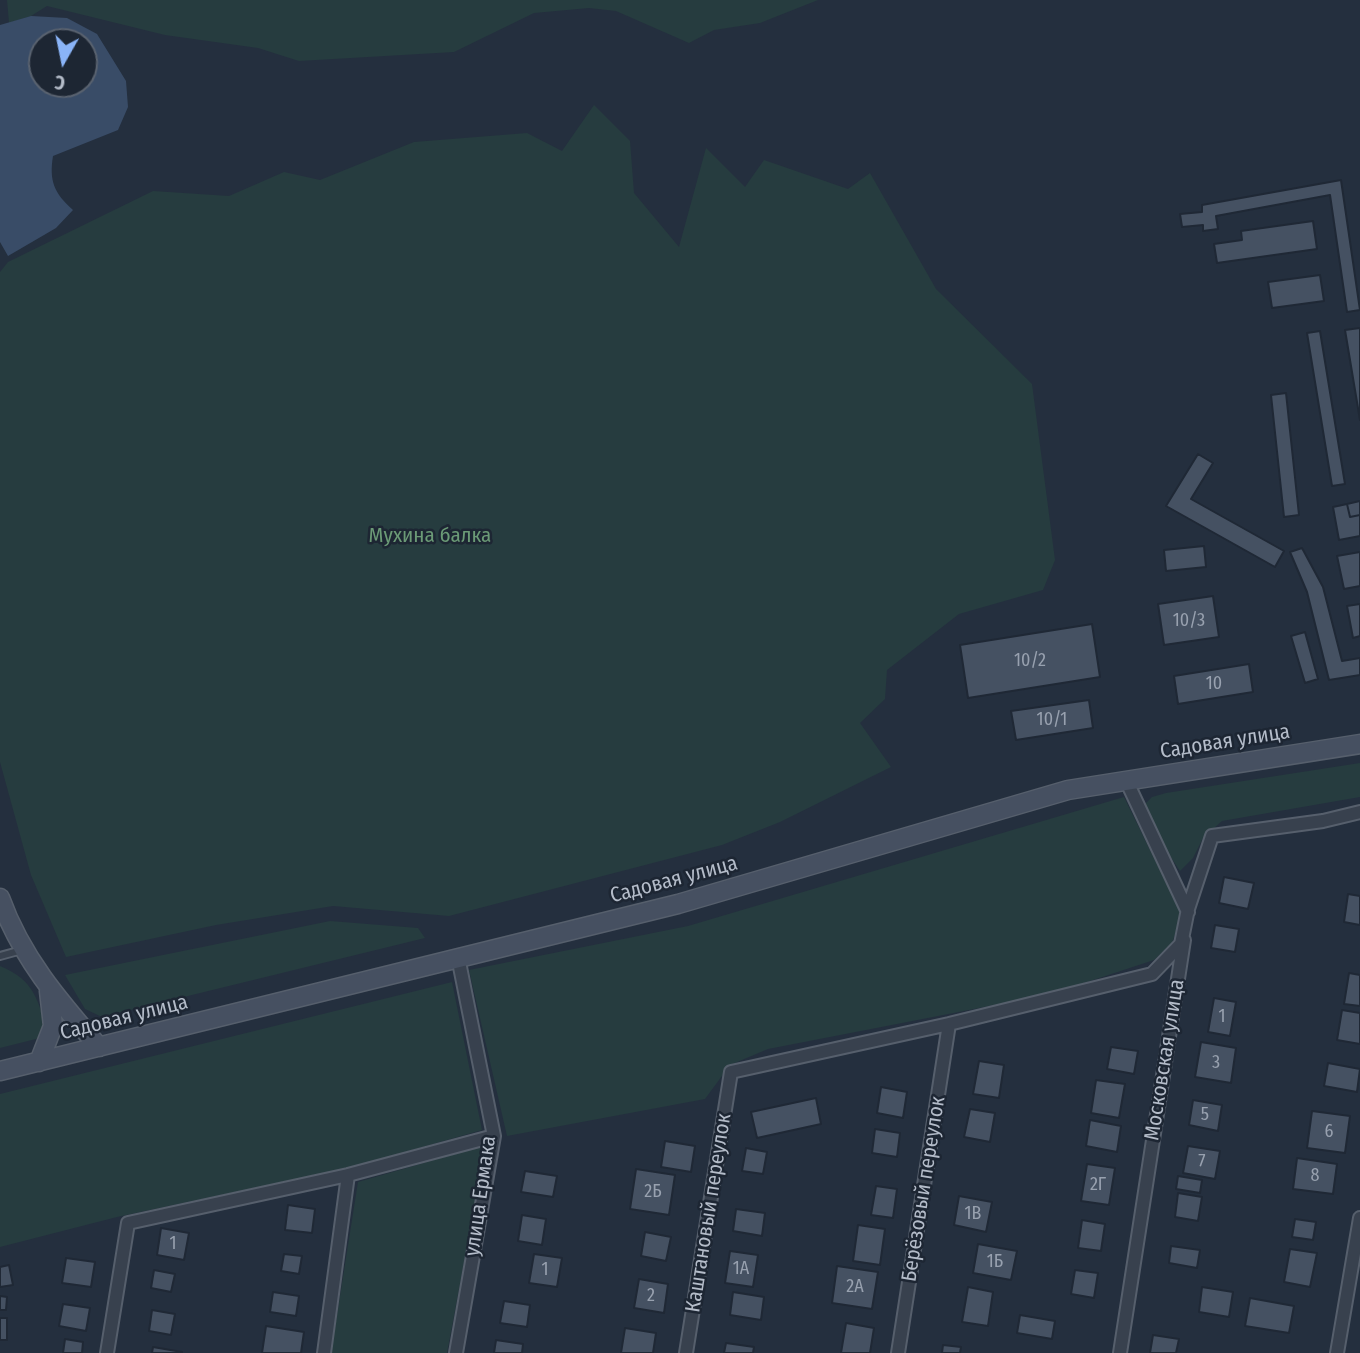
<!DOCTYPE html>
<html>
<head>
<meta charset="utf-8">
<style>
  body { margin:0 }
  #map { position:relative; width:1360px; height:1353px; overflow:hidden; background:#242f3e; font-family:"Fira Sans Condensed",sans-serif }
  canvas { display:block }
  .north { position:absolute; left:28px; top:28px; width:70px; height:70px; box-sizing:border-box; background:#1d2633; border:2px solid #59626f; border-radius:50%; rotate:189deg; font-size:19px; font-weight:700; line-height:28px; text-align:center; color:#b4bcc9 }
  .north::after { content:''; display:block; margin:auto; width:24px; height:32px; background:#8ab4f8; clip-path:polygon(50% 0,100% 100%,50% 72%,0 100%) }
</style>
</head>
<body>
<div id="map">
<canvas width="1360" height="1353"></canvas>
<div class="north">С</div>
</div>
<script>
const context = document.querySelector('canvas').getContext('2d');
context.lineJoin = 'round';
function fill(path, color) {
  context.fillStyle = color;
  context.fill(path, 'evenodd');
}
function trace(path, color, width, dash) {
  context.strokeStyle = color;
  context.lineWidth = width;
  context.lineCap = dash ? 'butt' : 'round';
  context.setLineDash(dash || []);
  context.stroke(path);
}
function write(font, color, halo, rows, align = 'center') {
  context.font = font + ' "Fira Sans Condensed",sans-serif';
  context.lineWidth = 5;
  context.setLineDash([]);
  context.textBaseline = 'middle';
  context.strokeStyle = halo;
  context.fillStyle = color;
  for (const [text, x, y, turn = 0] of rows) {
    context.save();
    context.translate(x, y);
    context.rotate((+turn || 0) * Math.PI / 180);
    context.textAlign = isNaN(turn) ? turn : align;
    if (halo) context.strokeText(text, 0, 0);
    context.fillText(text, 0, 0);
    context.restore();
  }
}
fill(new Path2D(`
  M7 0H818L760 23 714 30 689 43 616 11 589 8 534 13 454 52 299 61 258 48 165 35 47 6 31 16 9 23Z
  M594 105 630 141 634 193 679 247 706 148 745 187 764 160 848 189 870 173 936 289 1032 384 1055 560 1043 590 959 614 887 670 885 699 860 723 891 767 780 822 722 845 449 916 333 906 216 925 66 957 31 875 0 762V272L8 262 153 191 229 196 284 172 320 180 414 142 527 133 562 151Z
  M1360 763V797L1222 821 1203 838 1193 858 1180 871 1160 841 1142 807 1152 797 1166 793Z
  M1124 797 1182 915 1172 943 1154 960 1081 984 1005 1003 768 1049 730 1065 705 1099 507 1136 469 970 688 926Z
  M330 921 418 928 425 938 102 1017 85 1009 65 975Z
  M0 966C35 980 39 1002 48 1036L0 1048Z
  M452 982 482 1130 353 1167 117 1217 0 1247V1094Z
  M486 1145 447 1353H331L358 1182Z`), '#263c3f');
fill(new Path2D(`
  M31 16 67 18 97 34 126 81 128 107 118 130 53 156C49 181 54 193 73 210L56 228 8 256 0 242V25ZM42 42H84V84H42Z`), '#394c67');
const building = new Path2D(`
  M1341 180 1360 310 1347 312 1330 195 1216 216 1218 229 1203 231V225L1182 227 1180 214 1202 212V205Z
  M1313 221 1317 249 1217 263 1214 244 1242 240 1241 231Z
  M1320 275 1324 301 1272 308 1268 282Z
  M1360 328V420L1345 330Z
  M1320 331 1345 484 1332 486 1307 333Z
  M1286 393 1299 515 1284 517 1271 395Z
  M1198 454 1213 463 1191 499 1284 551 1275 567 1166 506Z
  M1360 501V515L1350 517 1347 504Z
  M1347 504 1350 517 1360 515V536L1339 540 1333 507Z
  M1204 546 1206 567 1166 571 1164 550Z
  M1302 548 1323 587 1342 661 1360 658V675L1329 680 1307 592 1290 552Z
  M1360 552V586L1344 589 1337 556Z
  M1213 596 1219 637 1164 645 1158 604Z
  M1360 604V636L1353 638 1347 606Z
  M1092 624 1100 677 968 698 960 645Z
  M1305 632 1318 679 1305 683 1291 636Z
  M1249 664 1253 692 1178 704 1174 676Z
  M1089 700 1093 728 1016 740 1011 711Z
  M1224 877 1254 883 1248 909 1219 903Z
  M1348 894 1360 896V925L1344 922Z
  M1215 925 1239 929 1235 952 1211 948Z
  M1349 973 1360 975V1006L1344 1004Z
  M1214 998 1236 1002 1230 1036 1208 1032Z
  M1342 1010 1360 1013V1044L1337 1040Z
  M1201 1042 1236 1048 1231 1083 1195 1077Z
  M1111 1047 1138 1051 1134 1074 1107 1069Z
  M979 1061 1004 1065 999 1098 973 1094Z
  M1328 1063 1360 1069 1357 1092 1324 1086Z
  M1096 1080 1125 1084 1119 1118 1091 1113Z
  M881 1087 907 1092 903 1118 877 1113Z
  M816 1098 821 1124 757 1138 751 1112Z
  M1193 1100 1222 1105 1218 1131 1189 1125Z
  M970 1109 995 1113 990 1142 964 1137Z
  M1312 1111 1350 1116 1345 1153 1307 1148Z
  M1090 1120 1121 1126 1117 1152 1086 1146Z
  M875 1129 900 1133 897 1157 872 1153Z
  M665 1141 695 1146 691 1172 661 1167Z
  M1188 1146 1220 1151 1215 1179 1183 1173Z
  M746 1148 767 1152 763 1174 742 1171Z
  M1297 1158 1337 1164 1333 1194 1293 1189Z
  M1087 1164 1115 1168 1109 1205 1081 1201Z
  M636 1169 675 1175 669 1215 630 1209Z
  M525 1171 557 1176 553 1197 521 1192Z
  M1178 1176 1202 1180 1200 1193 1176 1189Z
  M876 1186 897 1189 893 1218 871 1215Z
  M1178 1193 1202 1197 1198 1221 1175 1217Z
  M959 1196 992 1202 986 1232 954 1225Z
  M288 1205 315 1209 312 1233 285 1230Z
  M736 1209 765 1213 762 1236 733 1231Z
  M522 1215 546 1219 542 1245 518 1241Z
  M1295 1219 1316 1222 1313 1240 1292 1237Z
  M1082 1220 1105 1224 1101 1251 1078 1248Z
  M858 1225 885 1229 880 1265 853 1261Z
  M161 1228 189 1233 184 1260 157 1255Z
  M645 1232 671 1237 666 1261 641 1256Z
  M978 1244 1017 1251 1011 1280 973 1273Z
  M1171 1246 1200 1250 1197 1268 1169 1263Z
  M1290 1249 1317 1253 1310 1287 1284 1282Z
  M730 1251 758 1255 753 1287 725 1283Z
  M284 1254 302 1256 299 1274 281 1271Z
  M534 1254 562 1258 557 1287 529 1283Z
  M66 1258 95 1262 91 1287 62 1283Z
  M9 1265 13 1285 0 1287V1267Z
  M837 1266 878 1272 872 1309 832 1303Z
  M154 1270 175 1274 171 1292 151 1288Z
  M1075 1270 1098 1273 1094 1298 1071 1294Z
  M639 1279 668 1284 664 1313 634 1308Z
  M968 1287 993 1292 988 1326 962 1322Z
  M1202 1287 1233 1292 1229 1317 1199 1312Z
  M273 1292 299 1296 296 1316 270 1312Z
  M733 1292 764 1297 761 1320 730 1315Z
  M0 1296 7 1297 6 1310H0Z
  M1250 1298 1294 1306 1289 1333 1245 1326Z
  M504 1301 530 1305 527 1327 500 1323Z
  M63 1304 90 1308 86 1331 59 1326Z
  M152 1310 175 1314 171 1335 149 1331Z
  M1020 1315 1055 1321 1052 1339 1017 1333Z
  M0 1318H7V1340H0Z
  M846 1323 874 1328 870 1353H841Z
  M266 1326 304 1332 301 1353H262Z
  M625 1328 656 1333 653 1353H621Z
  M1153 1335 1179 1339 1176 1353H1150Z
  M65 1339 83 1342 82 1353H63Z
  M496 1340 523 1344 522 1353H494Z
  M726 1343 754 1347 753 1353H724Z
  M943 1345 961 1347 960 1353H942Z
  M153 1347 182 1352V1353H152Z`);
fill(building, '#455162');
trace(building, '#1f2835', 2);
const service = new Path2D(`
  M0 956 22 950`);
const minor = new Path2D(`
  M1126 780 1188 912
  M107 1353 128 1223 348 1175 494 1136
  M324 1353 348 1175
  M456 1353 494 1136 458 957
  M686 1353 731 1072 949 1024 1152 974 1181 944 1188 909 1212 836 1323 821 1360 812
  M898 1353 949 1024
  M1120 1353 1184 940
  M1337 1353 1360 1218`);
const secondary = new Path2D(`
  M0 898C21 957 59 1001 99 1047
  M39 1062 53 1026 49 991
  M0 1071 678 904 1068 790 1360 744`);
trace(service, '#565f6c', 10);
trace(minor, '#565f6c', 16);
trace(secondary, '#565f6c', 21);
trace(service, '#38414e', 6);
trace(minor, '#38414e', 12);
trace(secondary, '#465061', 18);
write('18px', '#98a1af', null, [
  ["10/3",1189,621],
  ["10/2",1030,661],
  ["10",1214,684],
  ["10/1",1052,720],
  ["1",1222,1017],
  ["3",1216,1063],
  ["5",1205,1115],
  ["6",1329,1132],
  ["7",1202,1162],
  ["8",1315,1176],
  ["2Г",1098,1185],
  ["2Б",653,1192],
  ["1В",973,1214],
  ["1",173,1244],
  ["1Б",995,1262],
  ["1А",741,1269],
  ["1",545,1270],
  ["2А",855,1287],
  ["2",651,1296]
]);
write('21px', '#6b9a76', '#1d2633', [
  ["Мухина балка",430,536]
]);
write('21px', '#b4bcc9', '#1d2633', [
  ["Садовая улица",1225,742,-9],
  ["Садовая улица",674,880,-15],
  ["Садовая улица",124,1018,-14],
  ["Московская улица",1165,1060,-81],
  ["Берёзовый переулок",924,1189,-81],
  ["улица Ермака",481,1196,-82],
  ["Каштановый переулок",709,1213,-81]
]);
</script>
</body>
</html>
